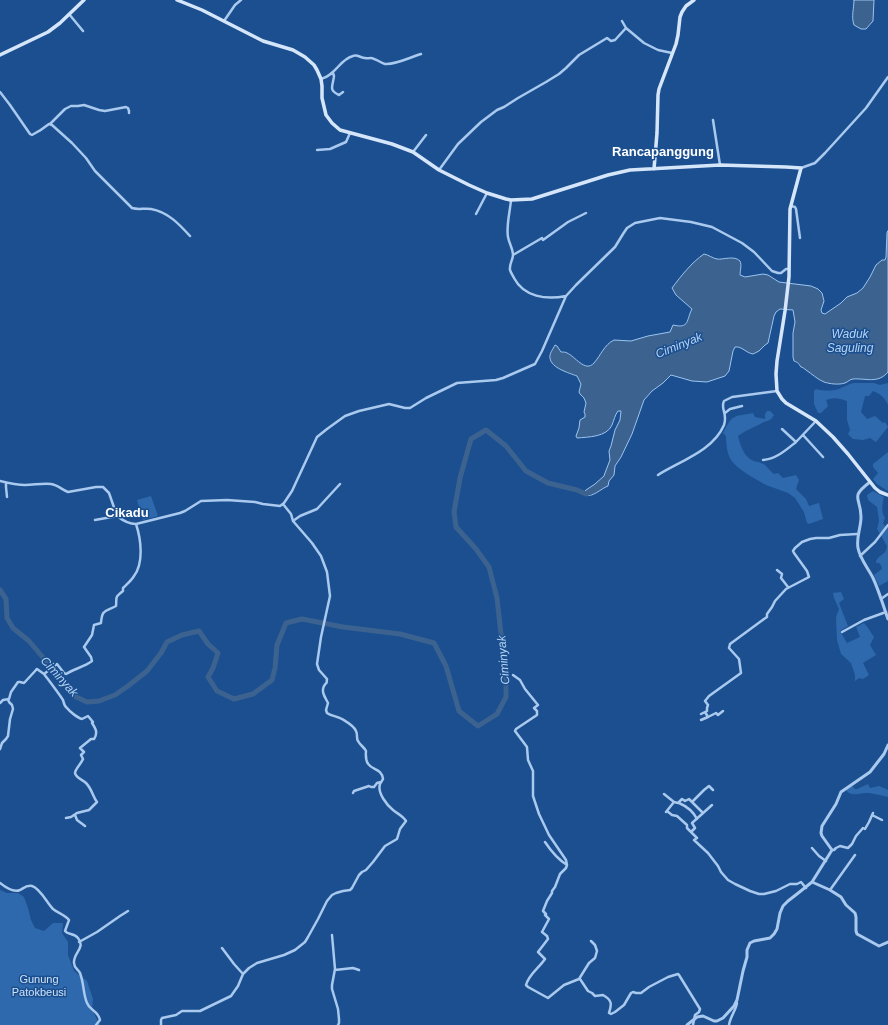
<!DOCTYPE html>
<html>
<head>
<meta charset="utf-8">
<style>
  body { margin:0 }
  canvas { display:block; background:#1b4f8f }
</style>
</head>
<body>
<canvas width="888" height="1025"></canvas>
<script>
const context = document.querySelector('canvas').getContext('2d');
context.lineJoin = 'round';
function fill(path, color) {
  context.fillStyle = color;
  context.fill(path, 'evenodd');
}
function trace(path, color, width, dash) {
  context.strokeStyle = color;
  context.lineWidth = width;
  context.lineCap = dash ? 'butt' : 'round';
  context.setLineDash(dash || []);
  context.stroke(path);
}
function write(font, color, halo, rows, align = 'center') {
  context.font = font + ' Helvetica,sans-serif';
  context.lineWidth = 3;
  context.setLineDash([]);
  context.textBaseline = 'middle';
  context.strokeStyle = halo;
  context.fillStyle = color;
  for (const [text, x, y, turn = 0] of rows) {
    context.save();
    context.translate(x, y);
    context.rotate((+turn || 0) * Math.PI / 180);
    context.textAlign = isNaN(turn) ? turn : align;
    if (halo) context.strokeText(text, 0, 0);
    context.fillText(text, 0, 0);
    context.restore();
  }
}
fill(new Path2D(`
  M854 383H874L880 385 888 383V405C885 398 881 394 873 391L869 396H865L861 412 867 419 875 416 883 423 885 422 888 427 876 442 870 438 863 440 853 439 848 434 850 430 847 420V401C839 398 834 397 826 400L828 406 821 413H818L814 404V391L816 389C823 391 832 391 839 389 844 387 848 384 854 383Z
  M767 411H770L774 415C773 416 772 419 770 420 768 421 766 421 764 422 755 427 746 430 738 436 740 444 743 454 750 459 754 462 761 462 765 465 768 468 770 471 774 474L778 473 783 478 796 475 799 480 796 489 806 499 809 506 819 503 823 519 809 524 807 523 804 512 795 498 788 493 766 485 764 484C754 478 737 469 731 460 727 453 726 444 726 436L723 433C733 414 732 417 753 413L755 417 765 419V414Z
  M888 452V491L877 484 873 479 878 473 873 467V464Z
  M873 491 884 497C882 504 881 512 885 518L883 523 885 526 888 528V581L879 586 874 575 882 569 881 565 879 563H876C876 557 883 555 886 551L887 546 877 529 879 521 877 507 868 500 867 495Z
  M151 496 158 516 143 520 137 500Z
  M841 592 844 599 839 603 848 626 840 631 847 643 860 637 856 627 864 623 868 628 874 637 870 645 876 655 863 663 869 675 863 679 859 678 855 681V675L851 663 841 654 837 640 836 617 839 609 834 598 833 593Z
  M868 784 870 788 879 786 888 790V797C882 795 875 794 868 793 860 792 851 798 846 790L852 786 855 789H857Z
  M0 890 7 893H18L24 897 28 908 31 920 35 928 44 931 53 923H63L62 933 68 942V955L74 971 87 981 93 999 92 1010 100 1025H0Z`), '#2e69ad');
const water = new Path2D(`
  M854 0H874L873 21 866 29H861L854 25C851 16 854 9 854 0Z
  M888 231V372C878 384 866 378 853 379 850 379 848 382 845 383 839 385 830 384 824 382 817 379 812 374 806 370 805 369 802 367 801 367 798 363 799 363 794 361L793 357V333L795 322 793 310 780 309 776 312 774 316 768 343 765 345 759 351 753 354C746 353 742 346 735 347L733 351 729 371 725 376 707 382 692 381 671 375 663 383 652 391 644 400 632 434 621 457 615 466 614 475 609 481 608 486C600 489 593 498 584 495V492L586 490 595 484 604 476 605 473 610 460 609 451 611 446 615 430 620 420 621 411H618C615 415 614 420 612 425 607 437 588 437 577 438L576 436 579 428 580 420 585 417V414L584 412 586 403 584 398 580 394 579 392 581 384 577 376C569 373 551 368 550 358 549 354 553 349 555 345L557 346 561 352C563 352 566 352 567 353 575 356 585 373 594 363 601 355 604 345 614 340L631 341 648 336 670 332 673 325C690 329 686 320 692 309L676 295 672 288C681 276 692 262 704 254 709 255 712 258 717 259 723 260 734 255 740 261 742 265 740 271 740 275L745 277 763 274 768 275 779 282 811 286 818 289 822 293 824 301 821 310 822 313 825 314 841 303 847 297 857 293 863 288 870 277 876 265 882 260H885L886 257 887 233Z`);
fill(water, '#3c6290');
trace(water, '#9cc4f0', 1);
trace(new Path2D(`
  M0 590 6 599 7 618 13 628 29 641 57 674 74 696 87 702 99 701 115 695 128 686 147 671 161 653 167 642 182 635 199 631 208 644 218 653 213 668 208 677 217 691 234 699 253 694 272 680 275 668 277 645 286 623 302 619 343 627 400 634 434 643 446 666 459 711 478 726 497 714 506 697V679L497 598 489 567 476 549 456 527 454 512 460 478 471 439 486 430 506 446 526 471 548 483 577 490 586 494 591 492`), '#3c6290', 5);
trace(new Path2D(`
  M69 14 83 31
  M224 21 235 5 241 0
  M622 21 626 28
  M333 73 334 76C333 86 328 90 339 95L343 92
  M321 79C336 75 340 59 353 56 357 54 361 58 365 58 368 59 371 57 374 59 378 60 381 63 385 64 395 65 411 57 421 54
  M0 92 10 105 30 134 32 135C38 132 44 128 49 124L52 125 72 143 86 158 95 171 132 208C138 210 144 208 151 209 168 212 179 224 190 236
  M713 120 720 165
  M50 124 65 109 71 106H78L84 105 99 110 105 111 126 107 128 108 129 111V113
  M317 150 330 149 346 142 350 133
  M413 152 426 135
  M801 168 815 163 825 153 866 108 888 77
  M439 170 458 144 481 122 497 110 504 107 518 98 546 82 559 74 566 68 579 55 607 38 611 41 615 40 626 28 644 43 658 50 672 53
  M511 200C510 212 506 226 508 237 509 243 513 249 513 255 513 260 509 264 510 270 511 273 513 276 514 278 524 297 546 300 566 296
  M791 206 795 207 796 209 800 238
  M476 214 487 193
  M513 255 542 238 543 240 568 222 586 213
  M725 413 730 409 742 406
  M782 429 796 442 816 421
  M803 435 823 457
  M763 460C776 459 786 450 796 442
  M658 475C680 461 713 451 724 425 728 413 720 409 724 401L732 397 777 391
  M0 481C8 483 17 485 25 485 34 485 42 483 51 484 58 485 62 490 68 492L96 487H103L109 493 117 516C122 520 130 524 136 524L180 513 185 511 201 501 227 500 255 502 263 504 280 506 284 503 292 491 317 437 327 429 345 416 359 411 389 404 405 408H410L426 398 457 383 496 380 503 378 535 364 542 351 566 296 576 285 615 247 623 234 627 228 635 223 660 218 691 222 712 227 742 243 754 252 772 271 778 273H781L786 269H789
  M6 483V487L7 497
  M95 520 117 516
  M293 521 300 516 317 509 340 484
  M860 556 875 542 888 525
  M777 570 782 574 781 578 788 587
  M881 599 888 594
  M842 632 864 620 886 612
  M44 674C50 682 57 691 63 700 64 703 64 706 67 708 70 712 78 718 82 719L88 716 93 722 92 723C96 729 98 733 94 739H91L80 748 84 752 81 755 83 759C81 764 75 769 75 773 76 778 83 780 86 783 92 789 93 797 97 802L89 810 77 813 71 817 66 818
  M513 675 520 680 525 689 538 705 534 708 537 711V715L516 729 515 731 527 747 528 760 533 771V796L539 814 549 835 566 860 567 865 566 868 560 874 555 887 552 891V893L547 901 543 911 546 914 545 915 549 919 542 932 547 936 548 939 538 952 545 959C539 968 529 974 526 985L528 987 548 998 564 985 579 979H580L588 991 592 993 595 996 603 995C612 1000 612 1004 609 1013L611 1014 615 1012 624 1005 631 993 633 992 636 993H641L649 987 668 977 678 974 679 975 700 1009 699 1012 695 1015 693 1025
  M0 703 3 700 9 699 11 692 18 682H20L24 683 36 670 37 669 44 674 57 664 64 673 66 674C74 669 84 667 92 661L91 657 84 647 92 635 94 625 101 623C102 609 105 612 116 606 117 597 114 598 123 591V588C127 584 131 581 134 576 144 563 141 539 136 524
  M705 712 708 717 716 713 718 715 723 711
  M701 714 707 711V708L708 705 705 701 709 696 741 673 739 659 729 648 730 644 764 619 767 617V614L772 607 775 601 786 589 809 577 807 571 794 553 793 551 795 548 802 542 810 539 816 538H829L840 535 857 534
  M701 720 708 717
  M0 749 2 743 6 739 8 736 10 719 13 709 12 705 9 702 8 699
  M353 793 354 791 369 786 371 787H374L377 783 381 782
  M664 794 674 802
  M679 803C686 806 693 811 697 819
  M712 805 692 823 695 828 691 832 697 838 694 840 708 853 718 866 721 872 728 880 735 884 750 891 759 894H764L776 891 790 884H797L801 882 806 888
  M667 811 672 815 677 816 687 825V828L691 832
  M666 812 674 802 678 803 682 799 685 801 689 799 692 802
  M703 813 692 802 704 790 709 786 713 790
  M75 815 77 820 85 826
  M872 815 882 820
  M545 842C551 851 559 860 567 865
  M812 848 819 856 826 861
  M832 850H834L836 848 840 846 848 848 852 844 856 836 863 828 865 829 869 822 873 813
  M0 883C5 887 13 893 20 890 24 888 26 885 32 886 40 888 47 903 53 909 58 913 65 915 69 920L65 931C68 935 74 933 78 938 86 948 73 953 74 963 74 968 78 969 80 973 84 983 83 994 87 1003 90 1011 98 1010 100 1020L96 1025
  M830 890 855 855
  M332 935 335 969 332 985V989L338 1009 339 1019V1023L338 1025
  M79 942 97 932 120 916 128 911
  M222 948 234 964 243 974
  M335 970 353 968 359 970
  M579 979 589 963 595 958 597 951 595 945 591 941
  M161 1025V1020L162 1018 176 1015 182 1011H200L231 996 238 986 243 974 249 968 257 963 284 955 295 950 305 942 308 937 318 919 327 901 332 895 336 893 343 891 350 890 352 888 359 875 362 872 366 870 373 862 385 846 397 839 400 829 406 821C403 816 398 814 393 810 387 805 377 793 380 784 381 782 382 781 383 779 381 764 364 774 366 751 364 747 360 745 358 741 356 738 358 735 356 731 354 726 347 722 342 719 337 716 331 716 327 713L326 710 328 703C325 697 321 692 324 686 328 680 326 686 327 679L319 670 317 664 321 637 330 596 327 572 321 556 312 543 293 521 291 514 283 504
  M729 1025C730 1017 736 1010 737 1003`), '#a9c9ee', 2.5);
trace(new Path2D(`
  M870 482C849 498 861 497 861 517 861 528 856 537 858 548 860 559 868 568 873 578 879 591 883 605 888 619
  M812 882 830 890 841 897 846 905 855 913 856 917V931L857 934 879 946 888 942
  M687 1025 697 1017 703 1016 714 1021H717L723 1018 734 1006 737 1000 743 971 747 957V950L750 943 754 941 770 938 774 934 777 929 780 913 783 906 788 901 797 894 812 882 832 850 822 836 821 833 822 826 836 804 841 792 870 772 884 754 888 745`), '#a9c9ee', 3);
trace(new Path2D(`
  M177 0 202 10 263 41 293 50 305 57 314 65 317 70 321 79 322 86V98L326 115 332 123 340 130 392 144 413 152 439 170 469 185 487 193 506 199 511 200 532 199 608 175 630 170 720 165 786 167 801 168 790 209 789 277 785 311 777 361 776 374 777 391 782 399 786 403 816 421 833 437 848 454 875 488 880 492 888 495
  M0 55 48 32 60 23 84 0
  M654 169 657 133 658 95 659 89 676 44 678 35 680 17 682 12 686 6 694 0`), '#d6e6fa', 3.5);
write('11px', '#cfe3fa', '#1b4f8f', [
  ["Gunung",39,980],
  ["Patokbeusi",39,993]
]);
write('italic 12px', '#b5d3f5', '#1b4f8f', [
  ["Waduk",850,335],
  ["Saguling",850,349],
  ["Ciminyak",679,346,-22],
  ["Ciminyak",504,660,-95],
  ["Ciminyak",59,677,48]
]);
write('bold 13px', '#fff', '#1b4f8f', [
  ["Rancapanggung",663,152],
  ["Cikadu",127,513]
]);
</script>
</body>
</html>
